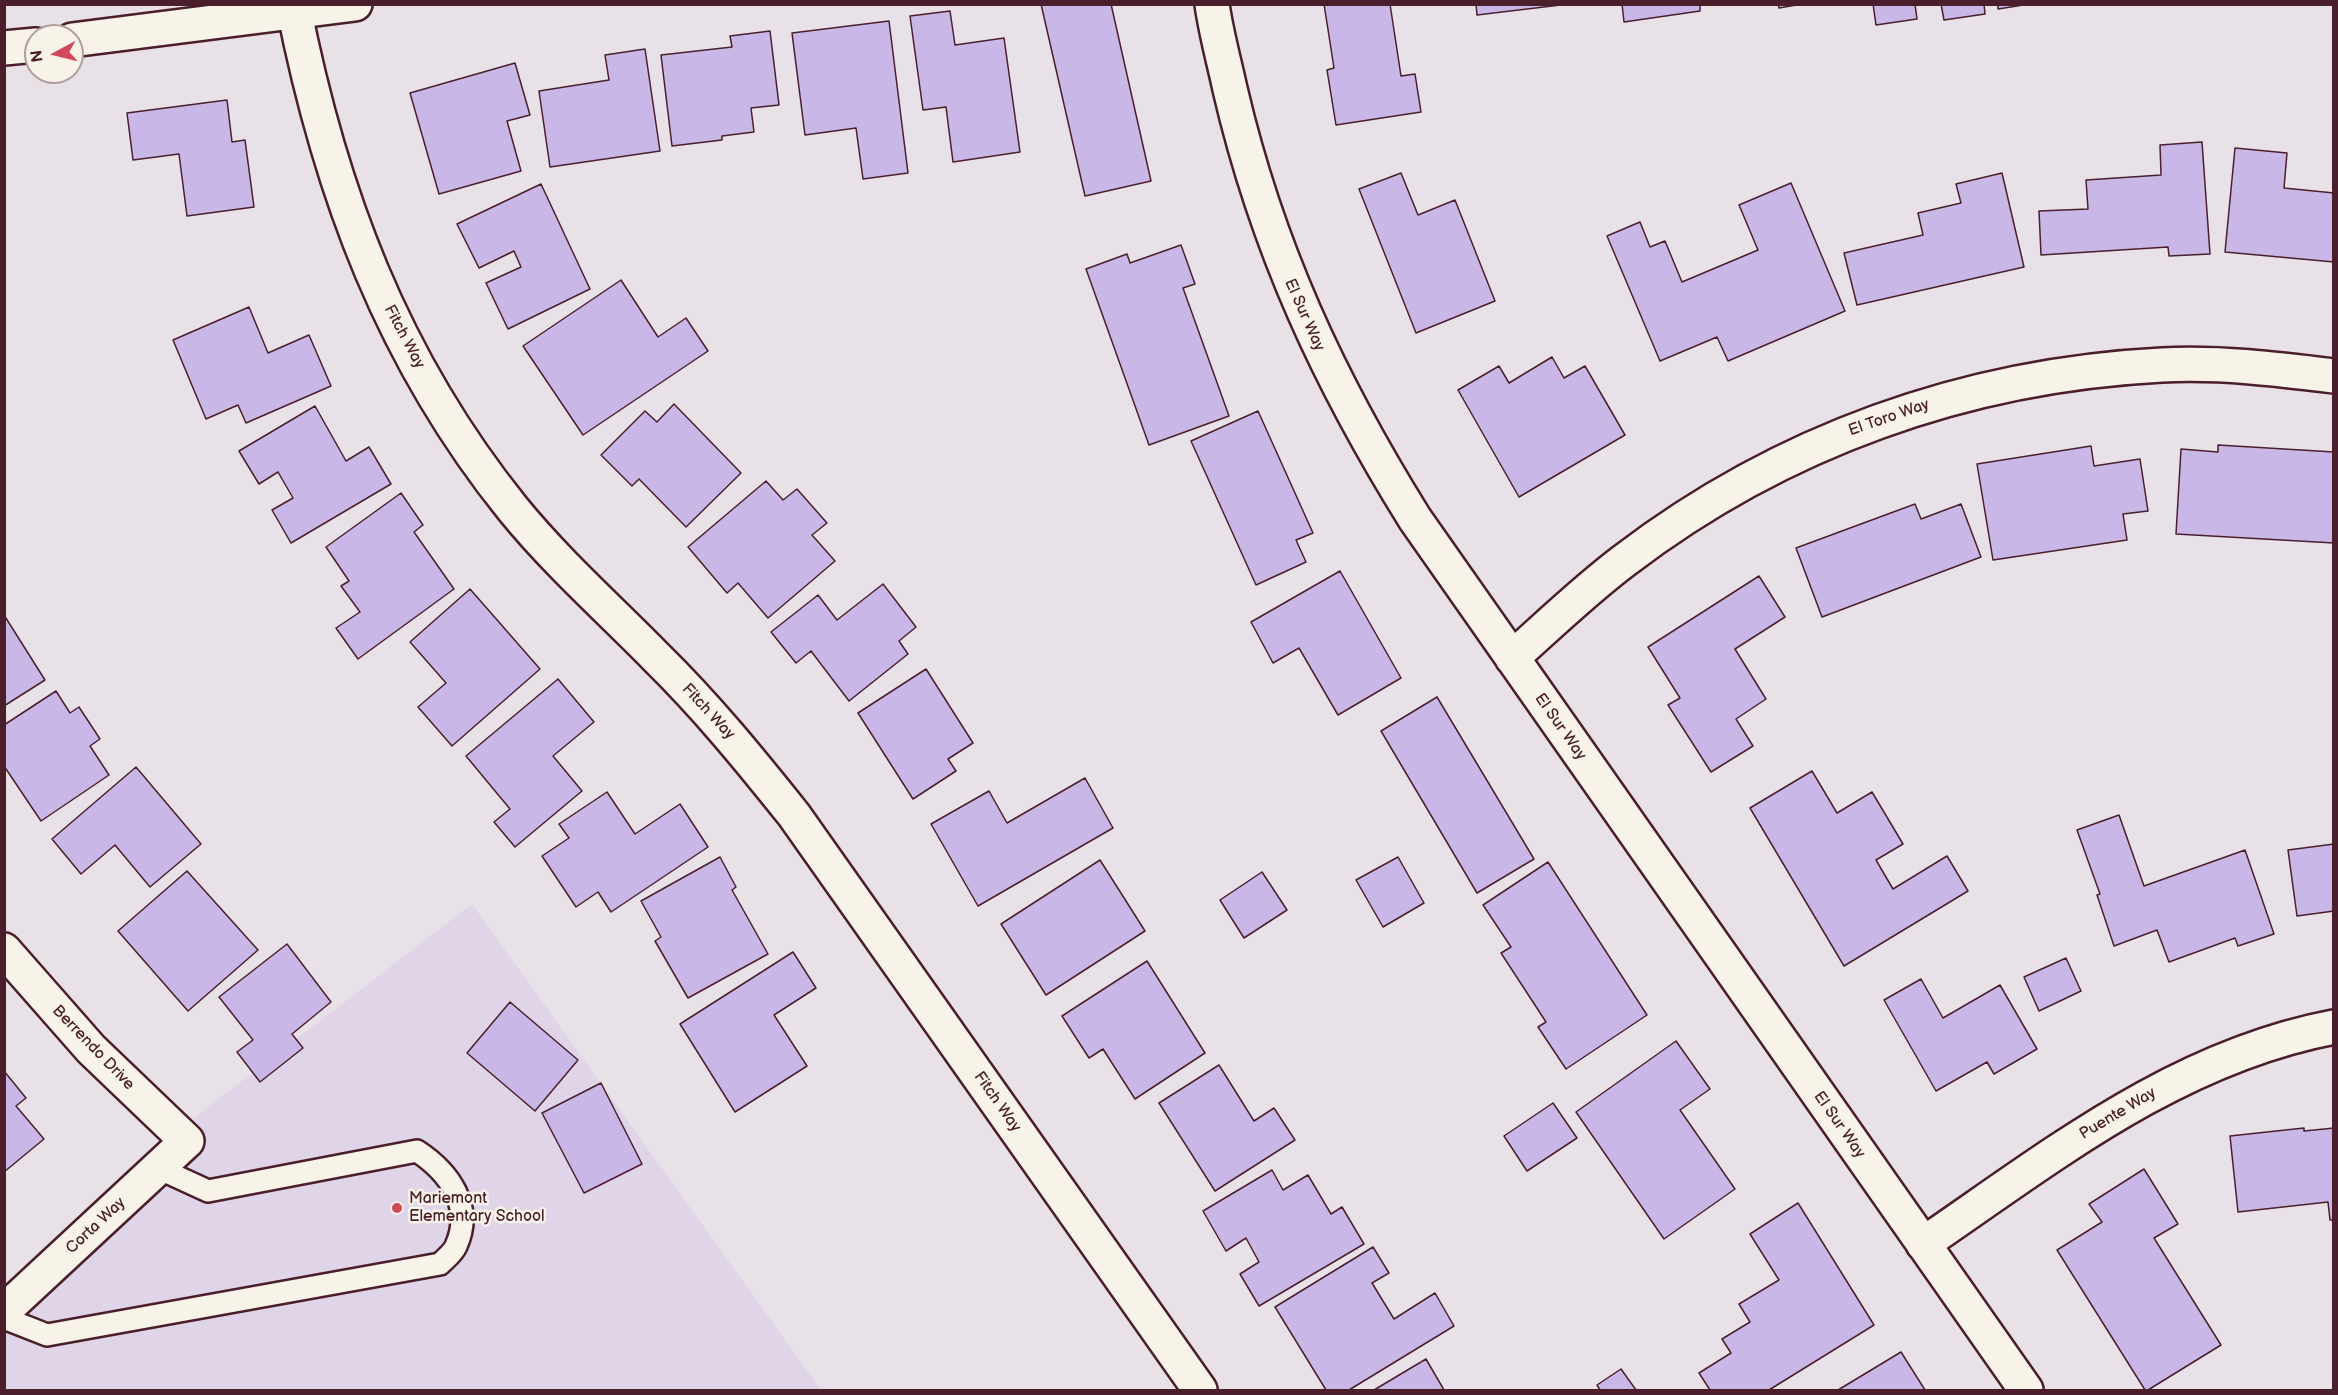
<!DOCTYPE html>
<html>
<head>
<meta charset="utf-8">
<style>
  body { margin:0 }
  #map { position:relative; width:2338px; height:1395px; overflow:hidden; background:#e9e1e8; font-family:"Balsamiq Sans",sans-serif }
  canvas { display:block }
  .frame { position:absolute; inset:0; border:6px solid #4a1f2b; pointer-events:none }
  .north { position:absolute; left:24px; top:24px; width:60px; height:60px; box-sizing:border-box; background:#f7f3e8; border:2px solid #b29e9c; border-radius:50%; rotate:263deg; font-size:16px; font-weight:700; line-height:24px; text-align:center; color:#4a1f2b }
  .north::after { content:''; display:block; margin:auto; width:21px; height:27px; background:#d1495b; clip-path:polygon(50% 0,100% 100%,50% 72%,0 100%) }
</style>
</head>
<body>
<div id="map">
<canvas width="2338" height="1395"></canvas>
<div class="frame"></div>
<div class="north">N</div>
</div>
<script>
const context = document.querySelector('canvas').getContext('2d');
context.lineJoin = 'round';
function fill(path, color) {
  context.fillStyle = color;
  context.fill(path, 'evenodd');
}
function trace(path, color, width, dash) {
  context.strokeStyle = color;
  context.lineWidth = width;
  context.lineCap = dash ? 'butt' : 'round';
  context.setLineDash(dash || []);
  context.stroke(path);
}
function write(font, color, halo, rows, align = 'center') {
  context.font = font + ' "Balsamiq Sans",sans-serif';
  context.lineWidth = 5;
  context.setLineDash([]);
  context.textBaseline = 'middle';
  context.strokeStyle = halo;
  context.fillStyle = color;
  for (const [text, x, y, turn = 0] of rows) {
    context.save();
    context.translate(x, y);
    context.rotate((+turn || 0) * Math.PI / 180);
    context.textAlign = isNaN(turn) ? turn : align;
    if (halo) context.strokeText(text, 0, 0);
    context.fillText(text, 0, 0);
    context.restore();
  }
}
fill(new Path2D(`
  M472 904 821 1390H5V1307L204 1110Z`), '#dfd4e8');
const building = new Path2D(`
  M1041 4H1111L1151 181 1085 196Z
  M1324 4H1390L1401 76 1415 74 1421 112 1336 125 1327 70 1334 68Z
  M1476 4H1569L1477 15Z
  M1622 4H1700V11L1624 22Z
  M1778 4H1802L1779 8Z
  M1873 4H1915L1917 19 1876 25Z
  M1941 4H1984L1985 14 1944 20Z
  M1998 4H2030L1998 9Z
  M950 11 955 45 1004 38 1020 152 953 162 946 107 923 110 910 16Z
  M889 21 908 173 863 179 856 128 805 135 792 33Z
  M770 31 779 105 751 108 754 132 722 136V140L672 146 661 55 732 47 730 36Z
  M645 49 660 151 550 167 539 91 609 80 605 55Z
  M515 63 530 115 507 121 521 171 439 194 410 93Z
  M227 100 232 142 245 140 254 207 187 216 179 154 133 160 127 113Z
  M2202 142 2210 254 2169 256 2168 247 2041 255 2039 211 2088 209 2086 180 2161 175 2160 145Z
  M2235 148 2287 153 2284 188 2334 193V262L2225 252Z
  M1401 173 1418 215 1455 200 1495 301 1416 333 1359 189Z
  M2002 173 2024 267 1857 305 1844 253 1923 235 1918 213 1961 203 1956 184Z
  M1791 183 1845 311 1728 361 1717 337 1660 361 1607 236 1640 222 1650 247 1665 241 1682 282 1758 250 1739 205Z
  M541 184 590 289 508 329 486 283 521 267 514 251 479 268 457 224Z
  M1181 245 1195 284 1183 288 1229 416 1149 445 1086 269 1127 254 1130 263Z
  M621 280 658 337 686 318 708 351 583 435 523 346Z
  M249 307 268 353 309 335 331 386 246 423 238 405 206 419 173 340Z
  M1552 357 1564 378 1585 366 1625 435 1519 497 1458 390 1499 366 1509 383Z
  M674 404 741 473 686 527 639 479 632 486 601 455 645 411 657 422Z
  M315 406 346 461 369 447 391 484 291 543 272 510 293 498 278 472 259 484 239 451Z
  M1258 411 1313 533 1296 540 1306 562 1256 585 1191 441Z
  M2218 445 2334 452V543L2176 534 2181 449 2218 452Z
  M2091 446 2094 466 2140 459 2148 511 2123 514 2127 540 1993 560 1977 464Z
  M766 481 783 500 797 489 827 523 812 535 835 561 768 618 738 583 727 593 688 547Z
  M401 493 423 525 414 532 454 589 358 659 336 628 360 612 341 586 349 581 326 547Z
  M1915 504 1921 519 1961 504 1981 557 1822 617 1796 548Z
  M1340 571 1401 678 1338 715 1299 648 1273 663 1251 622Z
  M1759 576 1785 617 1735 649 1766 699 1736 719 1753 746 1711 772 1668 705 1680 698 1648 647Z
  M883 584 916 627 899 641 908 654 849 701 811 651 796 663 771 632 818 595 837 620Z
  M470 589 540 669 452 746 418 707 446 683 410 642Z
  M4 615 45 680 4 706Z
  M926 669 973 743 948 759 956 771 913 799 858 713Z
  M558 679 594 722 553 756 582 791 515 847 494 822 510 809 466 756Z
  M56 691 70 713 79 707 100 739 90 746 109 775 41 821 4 766V725Z
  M1437 697 1534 859 1477 893 1381 731Z
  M136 767 201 844 150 887 115 845 81 874 52 839Z
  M1812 771 1837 813 1872 792 1903 844 1876 860 1893 889 1947 856 1968 891 1844 966 1750 808Z
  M1085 778 1113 828 978 906 931 824 989 791 1007 823Z
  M607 792 635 834 680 804 708 847 611 912 598 892 576 907 542 856 569 838 559 824Z
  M2119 815 2144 886 2245 850 2274 934 2238 946 2235 938 2169 962 2157 930 2114 946 2097 895 2100 894 2077 830Z
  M2334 844V911L2297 916 2288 850Z
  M720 857 736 887 732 890 768 954 688 998 655 941 661 937 641 901Z
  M1398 857 1424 903 1383 927 1356 880Z
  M1100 860 1145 931 1046 995 1001 924Z
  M1548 862 1647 1015 1566 1069 1538 1027 1546 1022 1501 953 1511 947 1483 905Z
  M187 871 258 950 188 1011 118 931Z
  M1262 872 1287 910 1244 938 1220 900Z
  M287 944 331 1002 292 1034 303 1048 260 1082 237 1052 253 1040 219 997Z
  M793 952 816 988 774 1015 807 1066 735 1112 680 1024Z
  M2066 958 2081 991 2039 1011 2024 977Z
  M1147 961 1205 1053 1135 1099 1103 1049 1089 1058 1062 1016Z
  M1921 979 1943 1018 2000 985 2037 1049 1994 1074 1987 1062 1936 1091 1884 1000Z
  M510 1002 578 1060 535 1111 467 1053Z
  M1676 1041 1710 1089 1680 1110 1735 1189 1664 1239 1576 1112Z
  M1219 1065 1254 1121 1274 1108 1295 1140 1215 1191 1159 1103Z
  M4 1071 26 1098 16 1106 44 1139 4 1172Z
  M601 1083 642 1164 584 1193 542 1113Z
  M1553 1103 1577 1138 1527 1171 1504 1136Z
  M2304 1128V1131L2334 1128V1220H2330L2328 1202 2238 1212 2230 1136Z
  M2144 1169 2178 1224 2154 1238 2221 1345 2148 1390H2145L2057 1250 2102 1222 2089 1204Z
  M1272 1170 1283 1190 1308 1175 1331 1214 1342 1207 1364 1244 1259 1306 1240 1274 1259 1262 1246 1238 1226 1251 1203 1211Z
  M1798 1203 1874 1325 1769 1390H1710L1699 1373 1731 1353 1722 1339 1750 1322 1739 1304 1779 1280 1750 1234Z
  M1373 1247 1389 1273 1372 1283 1394 1319 1435 1293 1454 1326 1349 1390H1326L1275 1307Z
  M1901 1352 1925 1390H1838Z
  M1426 1359 1444 1390H1374Z
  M1621 1369 1636 1390H1600L1597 1385Z`);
fill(building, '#c9b7e7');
trace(building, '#4a1f2b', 1.5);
const service = new Path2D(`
  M4 1318 47 1335 440 1264C445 1259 453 1253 456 1246 474 1206 449 1172 417 1151L208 1191 158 1168`);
const minor = new Path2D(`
  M293 4C330 192 392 359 513 509 557 563 608 608 656 657 706 706 750 760 794 815L1200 1390
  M1212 4C1216 33 1224 61 1230 89 1267 248 1329 381 1415 519L2026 1390
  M72 40 355 4
  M4 48 36 45
  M1512 658C1549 625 1585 590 1625 560 1781 441 1966 375 2162 365 2219 362 2277 369 2334 376
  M4 950 91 1049 187 1141 4 1311
  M1923 1244C2052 1156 2176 1057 2334 1027`);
trace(service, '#4a1f2b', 26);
trace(minor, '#4a1f2b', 38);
trace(service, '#f7f3e8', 21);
trace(minor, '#f7f3e8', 33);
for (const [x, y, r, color] of [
  [397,1208,6,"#d1495b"]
]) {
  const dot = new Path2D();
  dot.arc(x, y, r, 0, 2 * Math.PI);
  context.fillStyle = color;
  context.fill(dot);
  trace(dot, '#f7f3e8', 2);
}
write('16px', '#4a1f2b', '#f7f3e8', [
  ["El Sur Way",1304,315,66],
  ["Fitch Way",404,337,62],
  ["El Toro Way",1889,418,-19],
  ["Fitch Way",708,712,47],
  ["El Sur Way",1560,727,55],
  ["Berrendo Drive",93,1048,46],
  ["Fitch Way",997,1102,55],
  ["Puente Way",2118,1114,-31],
  ["El Sur Way",1839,1125,55],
  ["Corta Way",96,1226,-43]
]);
write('16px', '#4a1f2b', '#f7f3e8', [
  ["Mariemont",409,1199],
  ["Elementary School",409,1217]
], 'left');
</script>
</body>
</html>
